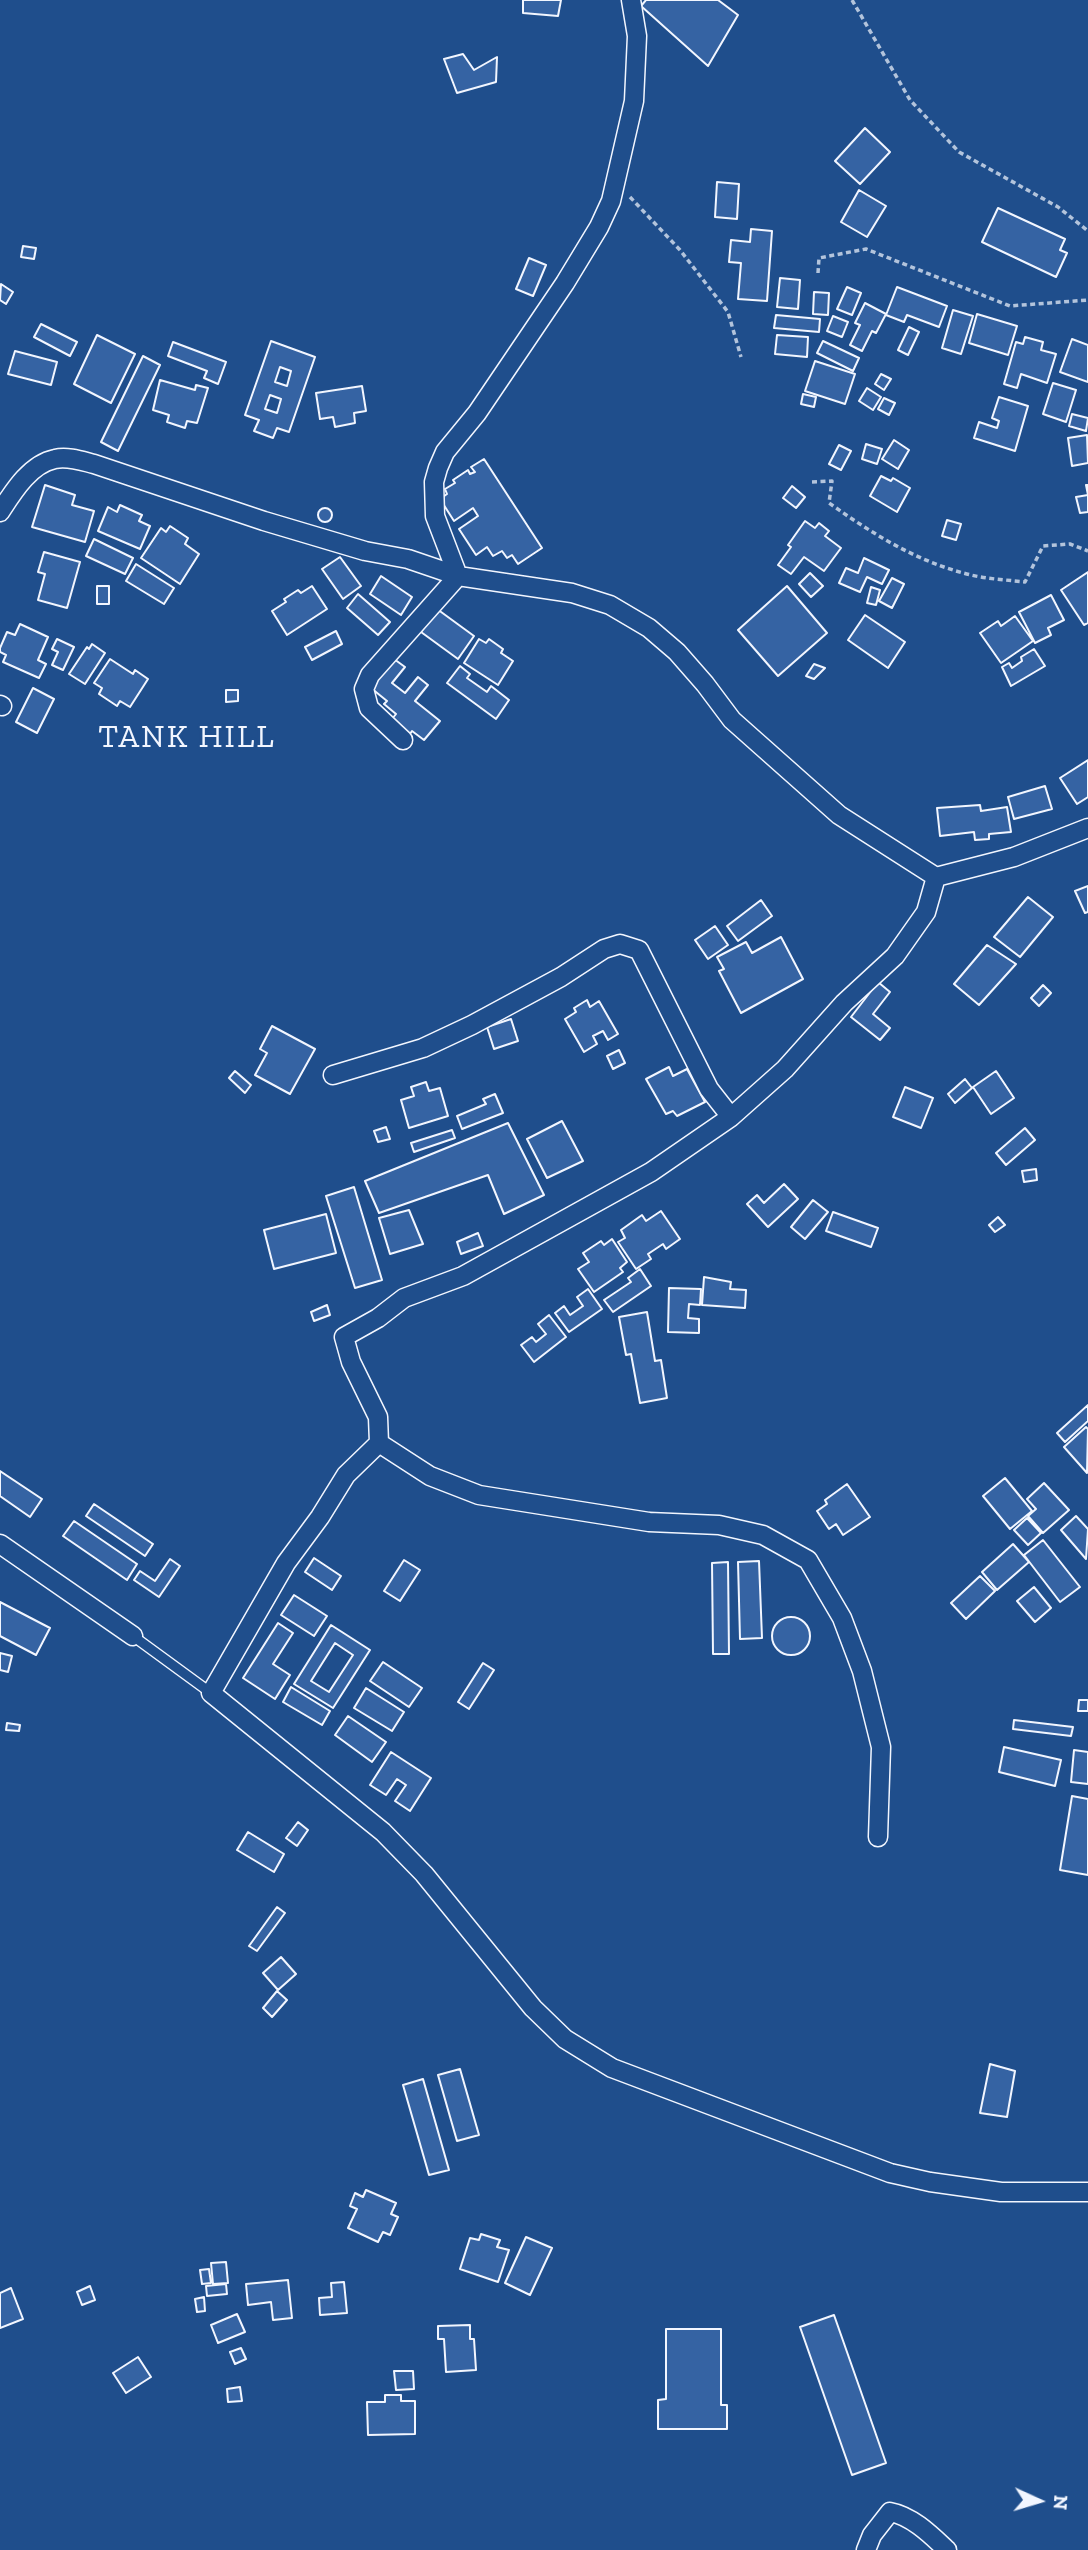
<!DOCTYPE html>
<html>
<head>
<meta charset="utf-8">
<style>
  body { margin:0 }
  #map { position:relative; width:1088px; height:2550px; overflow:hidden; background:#1f4e8c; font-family:"Zilla Slab",serif }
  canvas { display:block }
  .north { position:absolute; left:1004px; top:2466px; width:70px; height:70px; -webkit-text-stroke:5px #1f4e8c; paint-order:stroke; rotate:94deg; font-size:19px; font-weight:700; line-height:28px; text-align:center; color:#f2f6ff }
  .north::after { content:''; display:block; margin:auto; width:24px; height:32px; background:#f2f6ff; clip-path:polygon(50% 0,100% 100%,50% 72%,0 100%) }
</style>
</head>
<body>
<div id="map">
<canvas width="1088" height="2550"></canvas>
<div class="north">N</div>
</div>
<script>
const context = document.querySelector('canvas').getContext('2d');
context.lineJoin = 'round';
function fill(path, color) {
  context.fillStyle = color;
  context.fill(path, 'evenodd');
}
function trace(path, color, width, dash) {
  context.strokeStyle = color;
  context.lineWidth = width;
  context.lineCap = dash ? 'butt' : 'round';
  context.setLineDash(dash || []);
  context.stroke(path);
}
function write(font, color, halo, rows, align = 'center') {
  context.font = font + ' "Zilla Slab",serif';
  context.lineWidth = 5;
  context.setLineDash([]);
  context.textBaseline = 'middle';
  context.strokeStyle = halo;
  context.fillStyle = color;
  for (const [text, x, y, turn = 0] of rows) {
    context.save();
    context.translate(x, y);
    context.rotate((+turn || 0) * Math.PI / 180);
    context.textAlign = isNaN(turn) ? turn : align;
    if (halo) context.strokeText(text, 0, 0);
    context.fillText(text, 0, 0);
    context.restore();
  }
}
const building = new Path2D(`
  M523 0H561L558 16 523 13Z
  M646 0H718L738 15 708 66 641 6Z
  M463 54 474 70 497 57 496 82 457 93 444 59Z
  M865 128 890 152 860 184 835 161Z
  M717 182 739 184 737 219 715 217Z
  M859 190 886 206 867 237 841 222Z
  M998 208 1065 239 1060 250 1067 253 1056 277 982 242Z
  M751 229 772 231 767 301 738 299 741 263 729 262 731 240 750 242Z
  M23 246 36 248 34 259 21 257Z
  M529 258 546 265 533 296 516 289Z
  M780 278 800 280 798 309 777 307Z
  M1 284 13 292 6 304 0 300Z
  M847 287 861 293 852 315 837 309Z
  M897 287 947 306 939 327 907 315 904 322 886 315Z
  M814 292 829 293 828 315 813 314Z
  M865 303 886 314 876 333 872 331 862 351 850 345 860 325 855 323Z
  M953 310 973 316 961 354 942 348Z
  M977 314 1017 326 1008 355 969 343Z
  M776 315 820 319 819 332 774 328Z
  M833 316 848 322 842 337 827 331Z
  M41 324 77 342 70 356 34 337Z
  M909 327 919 332 908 355 898 350Z
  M97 335 135 354 111 403 74 384Z
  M777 335 808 337 807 357 775 354Z
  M1025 337 1043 342 1041 350 1056 354 1047 383 1021 374 1017 388 1004 384 1016 342 1023 344Z
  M1072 339 1088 345V382L1060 372Z
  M271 341 315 357 289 432 277 428 273 438 254 431 259 420 245 415ZM280 367 291 371 287 386 275 382ZM270 395 281 399 277 413 265 409Z
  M823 341 859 358 853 371 817 353Z
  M173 342 226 362 218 384 204 378 207 371 168 356Z
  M15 351 57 362 51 385 8 374Z
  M143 356 160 365 118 451 101 442Z
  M815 361 855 374 845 404 805 391Z
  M881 374 891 379 884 390 875 384Z
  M160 380 195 390 196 385 208 388 197 423 187 421 185 428 167 422 169 415 153 410Z
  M1053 383 1076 390 1066 422 1043 414Z
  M362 386 366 411 354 413 355 423 335 427 333 417 320 419 316 393Z
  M867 388 881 397 873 410 859 401Z
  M803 394 816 397 814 407 801 404Z
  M999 397 1028 406 1015 451 974 438 979 422 997 428 999 421 992 418Z
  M884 398 895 403 889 415 878 409Z
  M1072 414 1088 418 1086 431 1069 426Z
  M1087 435 1088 463 1072 466 1068 438Z
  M894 440 909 450 898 469 882 459Z
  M866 444 882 449 877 464 862 459Z
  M839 445 851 451 841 470 829 464Z
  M484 459 542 548 518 564 512 555 507 558 502 551 493 556 487 547 476 555 459 529 478 516 473 508 454 521 440 499 447 494 445 489 455 483 453 480 468 470 470 474 475 472 471 467Z
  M881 476 891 481 893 478 910 488 897 512 870 496Z
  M45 485 75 495 72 505 94 511 85 542 32 527Z
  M1086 485H1088V512L1080 513 1076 497 1088 495Z
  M792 486 805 497 796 508 783 498Z
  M120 505 142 515 139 521 150 526 140 549 98 531 108 507 117 512Z
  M318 515a7 7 0 1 1 14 0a7 7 0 1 1-14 0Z
  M947 520 961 524 956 540 942 536Z
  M805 521 815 528 819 523 829 531 825 536 841 548 824 571 804 557 791 574 778 565 791 547 788 545Z
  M170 526 188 538 185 544 199 554 180 584 141 558 161 528 166 532Z
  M94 539 133 558 125 574 86 556Z
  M44 552 80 562 67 608 38 600 45 574 38 572Z
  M340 557 361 586 343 599 322 569Z
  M864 558 889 570 882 584 867 577 860 592 839 583 846 568 858 573Z
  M136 564 174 588 164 604 126 581Z
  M1088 572V623L1084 625 1061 590Z
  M810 573 823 586 811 597 799 584Z
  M381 576 412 597 401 615 370 594Z
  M892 578 904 584 892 608 879 601Z
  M97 586H109V604H97Z
  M312 586 327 609 287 635 272 611 286 602 284 599 298 590 301 593Z
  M787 586 827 633 778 676 738 630Z
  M871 587 880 590 876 605 867 603Z
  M358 594 390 622 378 635 347 608Z
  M1051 595 1064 620 1048 628 1051 635 1035 643 1019 612Z
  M437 609 474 636 458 659 421 632Z
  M865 615 905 642 888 668 848 640Z
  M1015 616 1033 641 1001 663 980 633 998 621 1001 626Z
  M20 624 48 637 38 660 46 664 39 678 3 662 6 655 0 652V648L7 632 15 635Z
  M336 631 342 644 312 660 305 647Z
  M57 639 74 647 63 670 52 665 58 652 52 649Z
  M479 639 486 643 489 639 503 649 501 653 513 661 498 685 464 663Z
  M92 644 105 653 85 684 69 674 87 647 89 649Z
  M1034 649 1045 666 1011 686 1002 667 1009 663 1012 668 1022 661 1021 657Z
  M110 659 133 674 135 670 148 679 130 707 120 701 117 706 99 694 102 688 94 683Z
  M394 659 405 667 392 683 405 693 418 677 428 685 415 701 440 721 424 740 412 731 410 734 392 719 396 714 384 704 387 701 371 688Z
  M814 664 825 668 814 679 806 676Z
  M460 666 470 674 467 678 487 692 491 686 509 700 496 719 447 683Z
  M33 688 54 699 37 733 16 722Z
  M226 690H238V701L226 702Z
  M1088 760V797L1077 804 1060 778Z
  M1045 786 1052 809 1014 819 1008 797Z
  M980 805 981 811 1007 807 1011 832 989 834V839L975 840 974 832 940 836 937 808Z
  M1088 886V912L1085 913 1075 891Z
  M1028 897 1053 917 1020 957 994 937Z
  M761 900 772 916 738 941 727 926Z
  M715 926 728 945 708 959 695 940Z
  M781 937 803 979 741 1013 719 971 724 969 717 957 746 942 752 953Z
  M987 945 1016 964 979 1005 954 984Z
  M878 982 890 992 873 1014 890 1028 880 1040 851 1017Z
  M1043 985 1051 993 1039 1006 1031 998Z
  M587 1000 590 1007 599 1001 618 1034 608 1040 603 1031 593 1036 597 1044 584 1052 565 1019 576 1012 574 1008Z
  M511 1019 518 1041 494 1049 487 1027Z
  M272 1026 315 1049 290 1094 255 1075 267 1053 260 1049Z
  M619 1050 625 1063 613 1069 607 1056Z
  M669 1067 673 1076 687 1069 705 1102 677 1116 673 1111 666 1114 646 1079Z
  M235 1071 251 1085 245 1093 229 1078Z
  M996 1071 1014 1098 991 1114 973 1087Z
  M965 1079 972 1088 955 1103 948 1094Z
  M426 1082 429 1091 440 1088 448 1116 409 1128 401 1100 414 1096 411 1087Z
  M905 1087 933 1098 921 1128 893 1117Z
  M495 1094 503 1113 462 1129 457 1116 486 1104 483 1099Z
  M562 1121 583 1161 547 1178 527 1139Z
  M508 1123 544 1195 504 1214 488 1175 379 1213 365 1181Z
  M386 1127 390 1139 378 1142 374 1131Z
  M1025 1128 1035 1140 1006 1165 996 1153Z
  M452 1130 455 1138 414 1152 411 1143Z
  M1036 1169 1037 1180 1024 1182 1022 1171Z
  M784 1184 798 1199 768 1227 747 1204 757 1195 764 1203Z
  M354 1187 382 1280 355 1288 326 1196Z
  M813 1200 828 1212 805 1239 791 1227Z
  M409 1210 423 1244 390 1254 379 1218Z
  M661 1211 680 1239 666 1249 663 1244 648 1254 651 1259 636 1269 618 1242 625 1238 621 1230 642 1215 646 1221Z
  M833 1212 878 1228 871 1247 826 1231Z
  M326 1214 336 1253 274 1269 264 1230Z
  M998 1217 1005 1225 995 1232 989 1225Z
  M478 1233 483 1246 461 1254 457 1242Z
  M612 1239 627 1262 620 1268 623 1272 594 1292 578 1269 589 1262 583 1253 601 1241 604 1245Z
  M640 1269 651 1286 613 1312 604 1300 631 1282 628 1278Z
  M704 1277 731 1282 730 1289 746 1290 745 1308 702 1305Z
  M669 1288 701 1289 700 1305 689 1304 688 1318 699 1319V1333L668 1332Z
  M588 1289 602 1309 569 1332 555 1313 564 1306 570 1315 583 1306 577 1297Z
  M327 1305 330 1315 314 1321 311 1312Z
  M647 1312 655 1361 661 1360 667 1398 640 1403 631 1354 626 1355 619 1317Z
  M549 1315 566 1337 534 1362 521 1345 532 1337 536 1342 546 1334 538 1324Z
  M1088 1405V1421L1065 1442 1057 1433Z
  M1086 1427 1088 1429 1087 1473 1064 1447Z
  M0 1471 42 1499 30 1517 0 1496Z
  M1005 1478 1032 1511 1010 1529 983 1496Z
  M1044 1483 1069 1510 1043 1533 1028 1516 1036 1509 1027 1499Z
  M847 1484 870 1517 843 1535 836 1524 829 1529 817 1511 827 1504 825 1500Z
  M94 1504 153 1544 145 1556 86 1516Z
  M1076 1516 1088 1529 1086 1559 1061 1530Z
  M1027 1518 1041 1533 1028 1545 1014 1530Z
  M74 1521 137 1564 127 1580 63 1536Z
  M1043 1540 1080 1587 1060 1602 1024 1555Z
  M1013 1544 1029 1562 997 1590 982 1572Z
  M314 1558 341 1576 332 1590 305 1572Z
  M170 1559 180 1566 159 1597 134 1580 140 1571 155 1581Z
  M404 1560 420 1570 400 1601 384 1591Z
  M759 1561 762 1638 740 1639 738 1562Z
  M728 1562 729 1654H713L712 1563Z
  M980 1576 995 1591 966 1619 951 1603Z
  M1034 1587 1051 1608 1035 1622 1017 1601Z
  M294 1595 327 1616 314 1636 281 1615Z
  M0 1602 50 1628 36 1655 0 1636Z
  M772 1636a19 19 0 1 1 38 0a19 19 0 1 1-38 0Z
  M278 1623 293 1633 273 1664 290 1675 275 1699 243 1678Z
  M331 1625 370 1650 333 1708 294 1684ZM335 1643 353 1655 329 1692 311 1681Z
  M0 1653 12 1656 8 1672 0 1670Z
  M383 1662 422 1688 409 1707 370 1681Z
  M483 1663 494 1670 469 1709 458 1702Z
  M291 1687 330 1711 322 1725 283 1702Z
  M366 1688 404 1712 392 1731 354 1708Z
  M1079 1700H1088V1711H1078Z
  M348 1716 386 1742 372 1762 335 1735Z
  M1014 1720 1073 1727 1071 1736 1013 1729Z
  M7 1723 20 1725 19 1731 6 1730Z
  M1004 1747 1061 1760 1055 1786 999 1772Z
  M1074 1750 1088 1752V1784L1071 1782Z
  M391 1752 431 1778 410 1811 395 1801 406 1785 397 1779 386 1795 370 1785Z
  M1072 1796 1088 1799V1875L1060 1870Z
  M298 1822 308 1830 297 1846 286 1838Z
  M248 1832 284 1854 274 1872 237 1850Z
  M277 1907 285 1913 257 1951 249 1946Z
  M281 1957 296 1974 278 1990 263 1973Z
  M277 1991 287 2000 272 2017 263 2008Z
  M990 2064 1015 2071 1007 2117 980 2113Z
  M460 2069 479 2135 457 2141 438 2075Z
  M423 2079 449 2170 429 2175 403 2085Z
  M366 2190 396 2203 391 2214 398 2217 390 2235 383 2232 378 2242 348 2228 357 2209 350 2206 355 2193 363 2197Z
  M481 2234 500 2240 497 2247 509 2250 498 2282 460 2269 470 2238 479 2240Z
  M526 2237 552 2248 530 2295 505 2283Z
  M226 2262 228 2283 213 2284 211 2263Z
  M209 2269 211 2283 202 2284 200 2270Z
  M288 2280 292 2318 273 2320 271 2302 248 2305 246 2284Z
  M344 2282 347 2313 320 2315 319 2298 332 2297 331 2283Z
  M226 2284 227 2294 207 2296 206 2286Z
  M90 2286 95 2300 82 2305 77 2292Z
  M11 2288 23 2319 0 2328V2293Z
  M204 2297 205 2311 197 2312 195 2299Z
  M237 2314 245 2332 218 2343 211 2325Z
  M834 2315 886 2463 852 2475 800 2327Z
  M470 2325V2339H474L476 2370 446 2372 444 2339H438V2326Z
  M666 2329H721V2405H727V2429H658V2400L666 2399Z
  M241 2348 246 2359 235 2364 230 2352Z
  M138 2357 151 2377 126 2393 113 2373Z
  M394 2371H413L414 2389 396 2390Z
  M240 2387 242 2401 228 2402 227 2389Z
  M385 2395H401V2401H415V2434L368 2435 367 2402H385Z`);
fill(building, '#3563a3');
trace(building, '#f2f6ff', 2);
const service = new Path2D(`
  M133 1636 211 1693`);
const minor = new Path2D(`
  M0 512C13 492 30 464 55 459 68 456 82 461 94 464L264 521 365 551 408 559 458 576 572 593 610 605 649 628 677 652 705 684 732 720 839 815 936 877
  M0 705 2 706
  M403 740 369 708 364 689 370 675 458 576 435 516 434 482 438 468 445 452 477 413 565 283 599 227 611 201 634 101 637 36 631 0
  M1088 828 1014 857 936 877 926 912 895 956 844 1003 785 1069 731 1117 651 1172 463 1276 404 1298 378 1318 344 1337 351 1362 378 1417 379 1443 346 1475 320 1517 286 1563 211 1693 383 1832 424 1874 533 2008 565 2039 612 2068 890 2173 930 2182 1001 2192H1088
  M333 1075 423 1048 472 1025 561 977 604 949 620 944 639 950 709 1089 731 1117
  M379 1443 430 1476 479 1495 649 1522 719 1525 763 1535 808 1560 842 1618 862 1671 881 1747 878 1837
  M0 1544 133 1636
  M866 2550 872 2535 890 2512C912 2516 931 2535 947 2550`);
trace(service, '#f2f6ff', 12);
trace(minor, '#f2f6ff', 21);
trace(new Path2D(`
  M852 0 910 100 959 152 1058 207 1088 231
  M630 197 680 250 728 312 741 357
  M818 273 819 258 866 249 1010 306 1088 300
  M812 482 832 481 829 503C873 534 917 562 971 575 988 579 1007 580 1025 582L1043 546 1070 544 1088 551`), '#b3c4dc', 3.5, [5, 3.5]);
trace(service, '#1f4e8c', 9);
trace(minor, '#1f4e8c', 18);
context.letterSpacing = '2px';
write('32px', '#f2f6ff', '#1f4e8c', [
  ["TANK HILL",187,738]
]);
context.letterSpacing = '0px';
</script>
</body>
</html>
